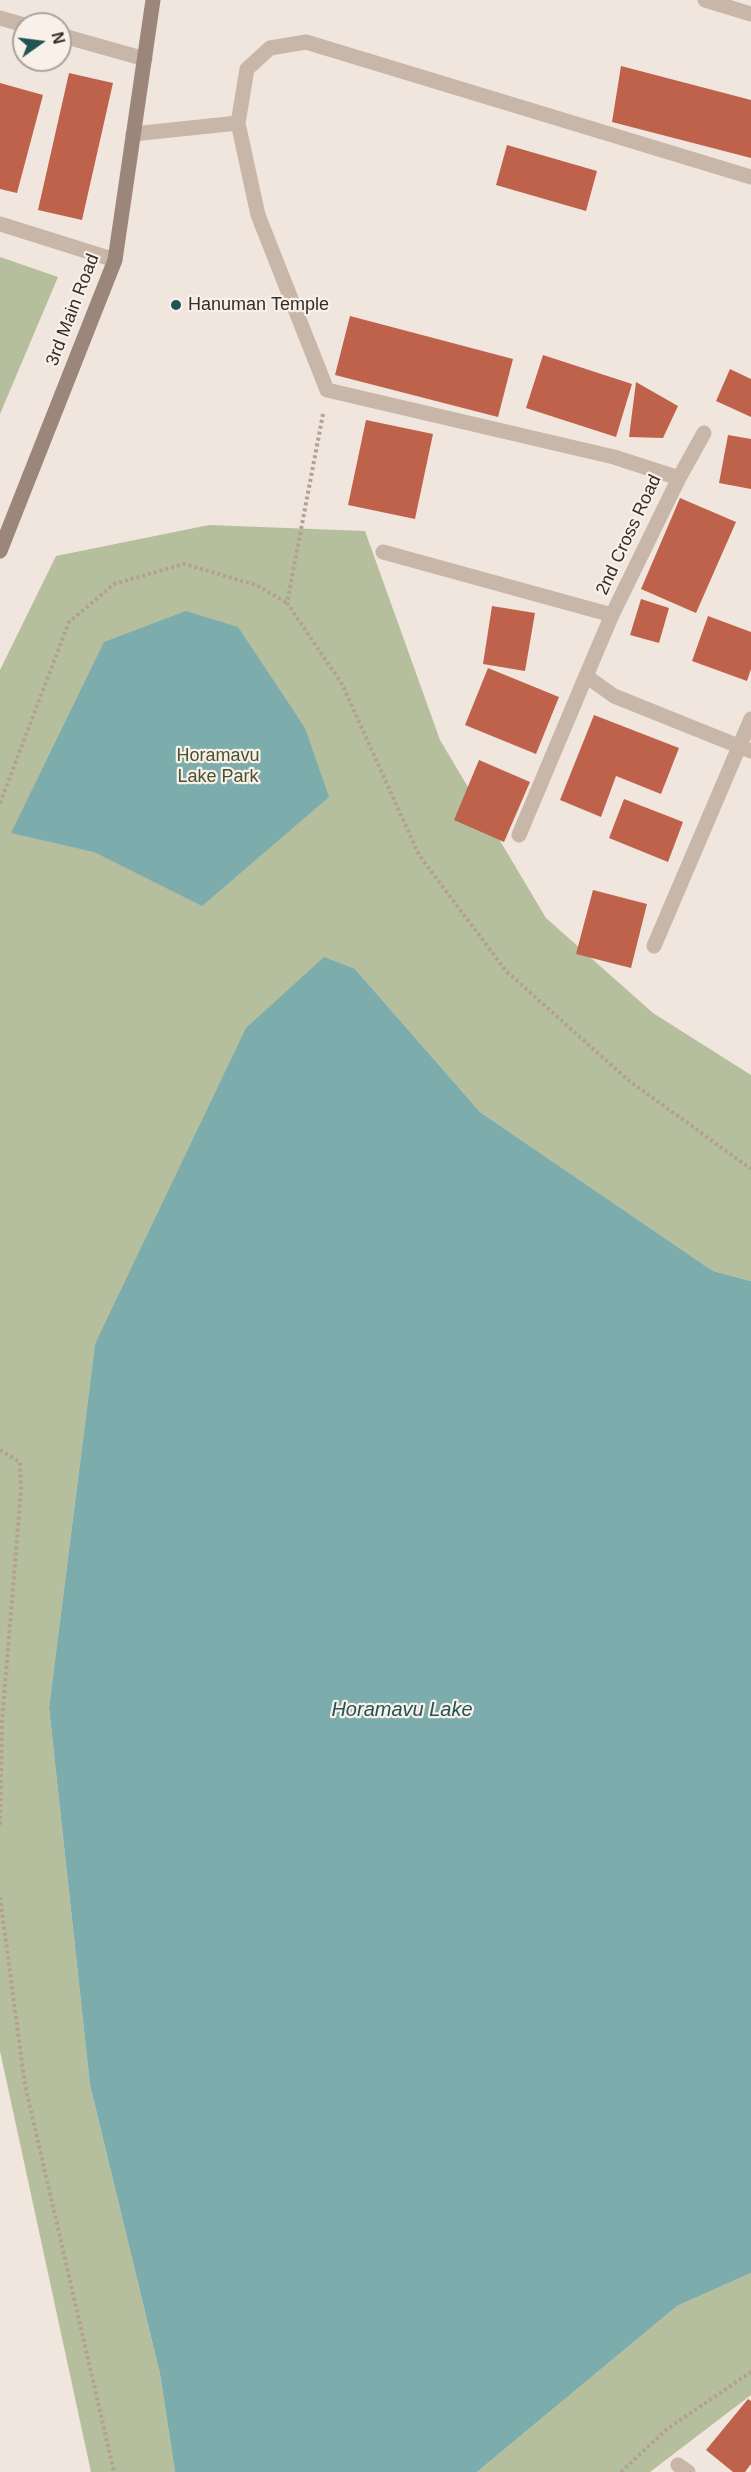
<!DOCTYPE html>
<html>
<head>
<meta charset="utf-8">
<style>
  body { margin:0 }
  #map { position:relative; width:751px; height:2472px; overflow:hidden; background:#f1e6dd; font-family:Arial,sans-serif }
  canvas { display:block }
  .north { position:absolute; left:12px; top:12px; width:60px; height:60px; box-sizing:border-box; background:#f9f0e9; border:2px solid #aba29c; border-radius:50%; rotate:76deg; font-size:16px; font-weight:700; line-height:24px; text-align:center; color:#362c29 }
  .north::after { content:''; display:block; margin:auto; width:21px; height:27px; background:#205455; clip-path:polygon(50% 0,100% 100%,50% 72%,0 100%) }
</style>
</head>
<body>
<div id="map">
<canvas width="751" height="2472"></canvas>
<div class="north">N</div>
</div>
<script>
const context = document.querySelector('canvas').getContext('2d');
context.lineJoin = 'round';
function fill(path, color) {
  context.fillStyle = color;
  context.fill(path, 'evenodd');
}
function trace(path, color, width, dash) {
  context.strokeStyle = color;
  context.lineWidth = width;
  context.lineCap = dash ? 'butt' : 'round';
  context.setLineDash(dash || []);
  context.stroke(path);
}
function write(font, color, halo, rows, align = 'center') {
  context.font = font + ' Arial,sans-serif';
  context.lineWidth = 4.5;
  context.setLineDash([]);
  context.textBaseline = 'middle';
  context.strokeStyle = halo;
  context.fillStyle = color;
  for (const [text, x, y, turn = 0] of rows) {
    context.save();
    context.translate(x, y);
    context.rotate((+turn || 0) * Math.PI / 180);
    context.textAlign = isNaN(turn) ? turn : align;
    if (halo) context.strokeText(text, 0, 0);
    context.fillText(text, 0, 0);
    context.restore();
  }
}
fill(new Path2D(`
  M0 257 58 277 0 414Z
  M209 525 365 531 440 740 546 918 653 1013 751 1075V1281L713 1271 480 1112 355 969 95 1344 49 1708 90 2085 160 2374 175 2472H91L0 2051V670L56 556Z
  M751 2273V2395L650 2472H477L677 2306Z`), '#b6bf9d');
fill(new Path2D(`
  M186 611 238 627 305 728 329 797 202 906 94 852 11 833 104 642Z
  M324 957 355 969 480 1112 713 1271 751 1281V2273L677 2306 477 2472H175L160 2374 90 2085 49 1708 95 1344 246 1028Z`), '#7dacac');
fill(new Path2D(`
  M621 66 751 100V158L612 122Z
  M69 73 113 83 82 220 38 210Z
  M0 83 43 95 17 193 0 189Z
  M507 145 597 171 586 211 496 185Z
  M350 316 513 359 498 417 335 375Z
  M543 355 632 384 616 437 526 408Z
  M730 369 751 379V417L716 401Z
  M636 382 678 406 663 438 629 437Z
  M366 420 433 434 415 519 348 505Z
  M728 435 751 439V489L719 483Z
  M680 498 736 522 696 613 641 589Z
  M641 599 669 608 659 643 630 635Z
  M492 606 535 613 525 671 483 664Z
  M708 616 751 632V669L747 681 692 661Z
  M488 668 559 697 536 754 465 725Z
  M594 715 679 748 661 794 616 776 601 817 560 800Z
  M479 760 530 782 504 842 454 820Z
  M624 799 683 822 668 862 609 838Z
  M593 890 647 904 631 968 576 954Z
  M748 2399 751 2401V2464L745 2472H733L706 2450Z`), '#bf624c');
trace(new Path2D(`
  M323 414 287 603 342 684 419 855 506 971 628 1080 751 1169
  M0 803 69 622 114 584 184 564 256 585 287 603
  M0 1450 20 1462 21 1491 2 1722 0 1828
  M0 1897 25 2085 114 2472
  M621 2472 667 2429 751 2372`), '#b4a093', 4, [3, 3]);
trace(new Path2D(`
  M705 0 751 14
  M0 18 24 25
  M60 35 145 59
  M238 123 247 69 270 48 306 42 751 177
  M133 134 238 123 258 215 327 390 614 457 679 478 612 615 586 676 614 696 751 751
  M0 224 115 260
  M679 478 704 433
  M383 552 612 615
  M519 835 586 676
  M654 946 751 719
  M678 2465 688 2472`), '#c8b6a9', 15);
trace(new Path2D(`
  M0 551 115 260 153 0`), '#9c857b', 15);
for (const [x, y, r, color] of [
  [176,305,6,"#205455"]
]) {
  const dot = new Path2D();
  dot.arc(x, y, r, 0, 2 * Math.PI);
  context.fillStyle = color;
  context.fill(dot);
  trace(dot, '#f9f0e9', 2);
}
write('18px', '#362c29', '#f9f0e9', [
  ["Hanuman Temple",188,305]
], 'left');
write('18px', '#362c29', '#f9f0e9', [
  ["3rd Main Road",73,310,-69],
  ["2nd Cross Road",629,535,-65]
]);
write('18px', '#47532e', '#f9f0e9', [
  ["Horamavu",218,756],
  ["Lake Park",218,777]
]);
write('italic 20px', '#205455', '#f9f0e9', [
  ["Horamavu Lake",402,1710]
]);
</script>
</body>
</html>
